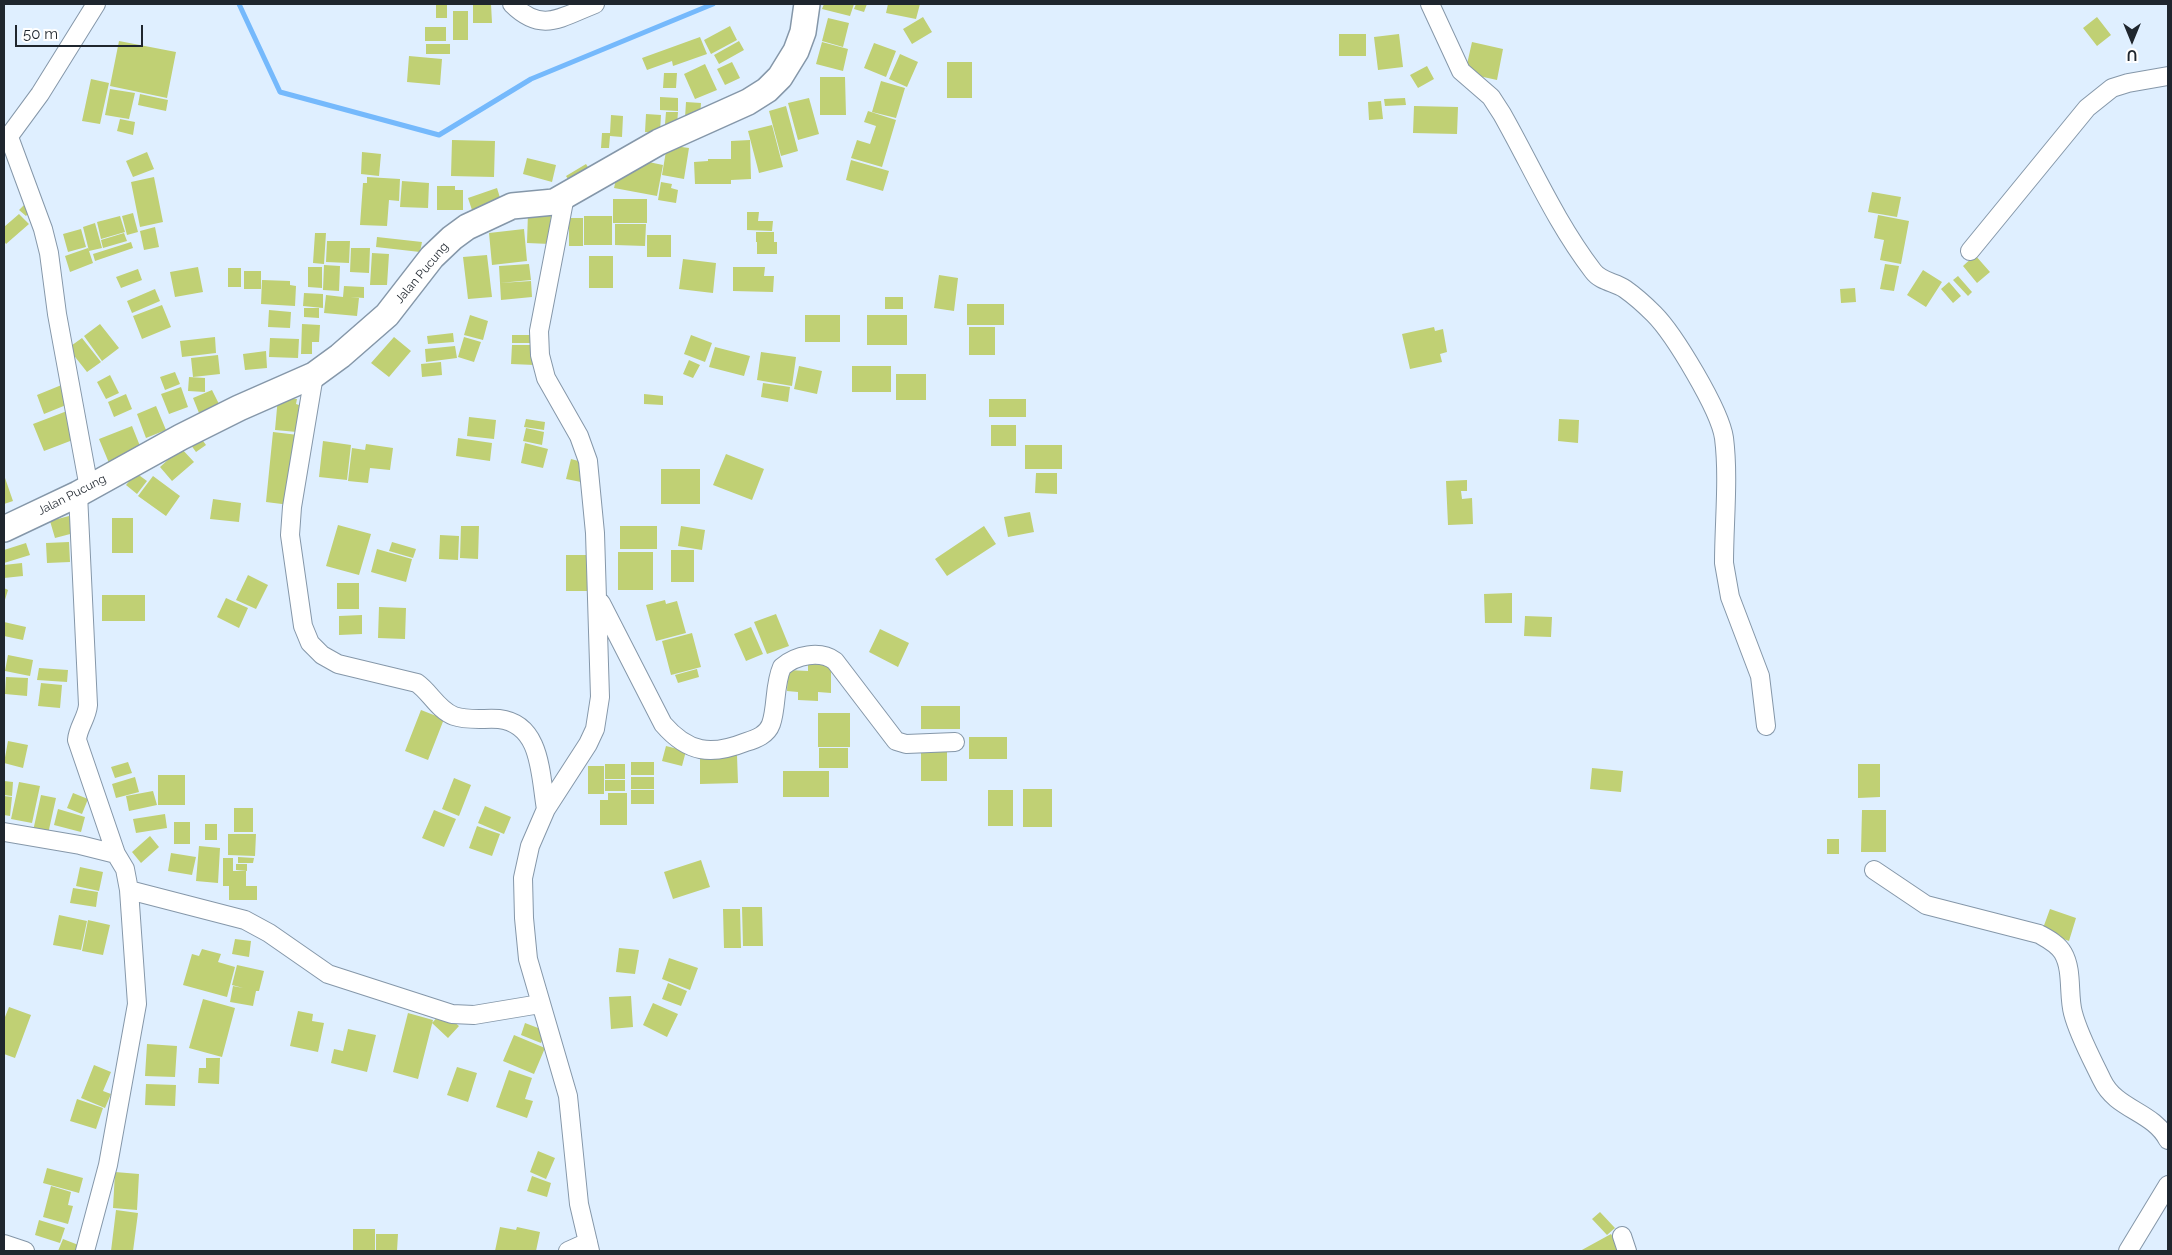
<!DOCTYPE html>
<html>
<head>
<meta charset="utf-8">
<style>
  body { margin:0 }
  #map { position:relative; width:2172px; height:1255px; overflow:hidden; background:#dfefff; font-family:Raleway,sans-serif }
  canvas { display:block }
  .frame { position:absolute; inset:0; border:5px solid #1f262e; pointer-events:none }
  .north { position:absolute; left:2107px; top:15px; width:50px; height:50px; -webkit-text-stroke:4px #fff; paint-order:stroke; rotate:180deg; font-size:14px; font-weight:700; line-height:20px; text-align:center; color:#1f262e }
  .north::after { content:''; display:block; margin:auto; width:18px; height:22px; background:#1f262e; clip-path:polygon(50% 0,100% 100%,50% 72%,0 100%) }
  .scale { position:absolute; left:15px; top:25px; width:128px; height:22px; box-sizing:border-box; border:2px solid #1f262e; border-top:0; padding-left:6px; font-size:15px; line-height:18px; white-space:nowrap; color:#1f262e; -webkit-text-stroke:4px #fff; paint-order:stroke }
</style>
</head>
<body>
<div id="map">
<canvas width="2172" height="1255"></canvas>
<div class="frame"></div>
<div class="north">U</div>
<div class="scale">50 m</div>
</div>
<script>
const context = document.querySelector('canvas').getContext('2d');
context.lineJoin = 'round';
function trace(path, color, width, dash) {
  context.strokeStyle = color;
  context.lineWidth = width;
  context.lineCap = dash ? 'butt' : 'round';
  context.setLineDash(dash || []);
  context.stroke(path);
}
function fill(path, color) {
  context.fillStyle = color;
  context.fill(path, 'evenodd');
}
function write(font, color, halo, rows, align = 'center') {
  context.font = font + ' Raleway,sans-serif';
  context.lineWidth = 4;
  context.setLineDash([]);
  context.textBaseline = 'middle';
  context.strokeStyle = halo;
  context.fillStyle = color;
  for (const [text, x, y, turn = 0] of rows) {
    context.save();
    context.translate(x, y);
    context.rotate((+turn || 0) * Math.PI / 180);
    context.textAlign = isNaN(turn) ? turn : align;
    if (halo) context.strokeText(text, 0, 0);
    context.fillText(text, 0, 0);
    context.restore();
  }
}
trace(new Path2D(`
  M239 4 280 92 439 135 531 79 713 4`), '#75b9fc', 5);
fill(new Path2D(`
  M436 4H447V18H436Z
  M473 4H491L492 23H473Z
  M824 4H854L850 16 822 9Z
  M856 4H867L864 12 854 9Z
  M888 4H920L916 19 886 13Z
  M453 11H468V40H453Z
  M923 17 932 32 912 44 903 29Z
  M2097 17 2111 35 2097 46 2083 28Z
  M828 18 849 23 843 47 822 41Z
  M730 26 737 40 711 54 704 40Z
  M425 27H446V41H425Z
  M1339 34H1366V56H1339Z
  M1399 34 1403 67 1378 70 1374 37Z
  M700 37 707 54 673 66 672 61 647 70 642 58Z
  M119 41 176 52 167 98 110 86Z
  M739 41 744 50 719 64 714 55Z
  M822 42 848 49 843 71 816 64Z
  M1472 42 1503 49 1497 80 1465 73Z
  M874 43 896 51 886 77 864 68Z
  M426 44H450V54H426Z
  M900 54 918 62 907 87 889 79Z
  M409 56 442 59 440 85 407 82Z
  M732 62 740 78 725 85 717 69Z
  M947 62H972V98H947Z
  M705 64 717 90 695 99 684 74Z
  M1427 66 1434 79 1418 88 1410 75Z
  M664 73H677L676 88H663Z
  M820 77H845L846 115H820Z
  M91 79 109 83 100 124 82 121Z
  M881 81 905 88 896 118 872 112Z
  M110 89 135 93 129 119 105 115Z
  M140 94 168 100 166 111 138 105Z
  M660 97 678 98V111L660 110Z
  M809 98 819 134 798 140 788 103Z
  M1405 98 1406 105 1385 106 1384 99Z
  M1381 101 1383 119 1369 120 1368 102Z
  M686 102 701 103 700 119 685 118Z
  M786 106 798 151 781 156 769 111Z
  M1414 106 1458 107 1457 134 1413 133Z
  M868 111 896 120 882 167 851 158 857 140 870 144 876 126 864 122Z
  M666 112H678L677 124H665Z
  M646 114 661 115 660 133 645 132Z
  M611 115 623 116 622 137 610 136 609 148H601L602 133H610Z
  M120 119 135 122 133 135 117 131Z
  M772 125 783 167 759 173 748 131Z
  M452 140 495 141 494 177 451 176Z
  M750 140 751 179 731 180V184H695L694 162 708 161V159H731V141Z
  M667 145 689 148 684 179 662 175Z
  M147 152 154 169 133 177 126 161Z
  M362 152 381 154 379 176 361 174Z
  M527 158 556 165 552 182 523 174Z
  M639 160 663 165 657 196 614 188 617 175Z
  M851 160 889 171 883 191 846 180Z
  M586 164 591 172 572 185 566 176Z
  M154 177 163 222 140 227 131 182Z
  M367 177 400 179 399 201 389 200 387 226 360 225 363 183H367Z
  M402 181 429 183 428 208 400 207Z
  M661 182 672 184 671 188 678 190 676 203 658 200Z
  M437 186H455V190H463V210H437Z
  M497 188 501 201 472 210 468 198Z
  M1872 192 1901 197 1897 217 1868 212Z
  M613 199H647V223H613Z
  M28 201 35 206 26 216 19 210Z
  M528 212 551 213 550 244 527 243Z
  M747 212H759L758 221H773L772 231 747 230Z
  M133 213 138 232 127 235 122 216Z
  M19 214 29 224 6 244 4 241V227Z
  M1878 215 1909 221 1901 264 1880 260 1884 240 1874 238Z
  M120 216 125 232 101 239 97 222Z
  M584 216H612V245H584Z
  M569 218H583V246H569Z
  M95 223 102 248 89 251 83 227Z
  M615 224H646L645 246 615 245Z
  M155 227 159 247 144 250 140 231Z
  M81 229 86 247 68 252 63 234Z
  M524 229 527 261 492 265 489 233Z
  M756 232H774V242H756Z
  M124 233 127 241 103 248 101 240Z
  M315 233H326L324 264 313 263Z
  M647 235H671V257H647Z
  M377 237 422 242 420 252 376 247Z
  M327 241H350L349 263 326 262Z
  M131 242 133 248 95 261 93 254Z
  M757 242H777V254H757Z
  M88 248 93 263 70 272 65 256Z
  M351 248H370L369 273 350 272Z
  M372 253 389 254 387 285H370Z
  M487 255 492 297 468 299 463 257Z
  M1975 255 1990 272 1977 283 1963 266Z
  M589 256H613V288H589Z
  M683 259 716 263 713 293 679 289Z
  M529 264 531 280 500 283 499 266Z
  M1885 264 1899 266 1894 291 1880 289Z
  M324 265 340 266 339 291 323 290Z
  M198 267 203 292 175 297 170 272Z
  M308 267H322V288L308 287Z
  M733 267H765L764 276H774L773 292 733 291Z
  M228 268H241V287H228Z
  M138 269 142 280 121 288 116 277Z
  M1923 270 1942 282 1926 307 1907 295Z
  M244 271H261V289H244Z
  M939 275 958 278 954 311 934 308Z
  M1958 276 1972 292 1968 296 1953 280Z
  M262 280 290 281V285L296 286 295 306 261 304Z
  M531 281 532 297 501 300 500 283Z
  M1949 282 1961 296 1953 303 1941 289Z
  M344 286 364 287V298L350 297 359 298 357 316 324 313 326 295 343 297Z
  M1855 288 1856 302 1841 303 1840 289Z
  M155 289 160 301 132 313 127 301Z
  M304 293 323 294V308L303 306Z
  M885 297H903V309H885Z
  M967 304H1004V325H967Z
  M162 305 171 327 142 339 133 316Z
  M304 308H319V318L304 317Z
  M269 310 291 312 290 328 268 327Z
  M470 315 488 321 483 340 464 335Z
  M805 315H840V342H805Z
  M867 315H907V345H867Z
  M100 324 119 348 102 361 84 336Z
  M302 324 320 325 319 342H312V354H301Z
  M969 327H995V355H969Z
  M1434 327 1435 331 1443 329 1447 352 1440 354 1442 362 1410 369 1402 334Z
  M453 333 454 342 428 344 427 336Z
  M512 335H534V343H512Z
  M691 335 712 343 705 362 684 354Z
  M215 337 216 353 182 357 180 341Z
  M394 337 411 351 389 377 371 363Z
  M464 337 481 342 474 362 458 357Z
  M82 338 101 362 87 372 68 348Z
  M270 338 299 339 298 358 269 357Z
  M512 345H535V365L511 364Z
  M455 346 457 358 426 362 425 349Z
  M715 347 750 356 744 376 709 367Z
  M266 351 267 368 245 370 243 354Z
  M761 352 796 357 792 386 757 380Z
  M218 355 220 374 193 377 191 358Z
  M689 360 700 365 693 378 683 374Z
  M441 362 442 375 422 377 421 364Z
  M799 366 822 371 817 394 794 389Z
  M852 366H891V392H852Z
  M175 372 180 384 165 390 160 377Z
  M896 374H926V400H896Z
  M110 375 119 393 106 399 97 382Z
  M189 377 205 378V392L188 391Z
  M763 383 790 387 788 402 761 397Z
  M64 384 71 403 44 414 37 395Z
  M181 387 188 407 169 414 161 394Z
  M212 390 219 404 199 413 193 398Z
  M126 394 132 409 114 417 108 402Z
  M644 394 663 396V405L644 404Z
  M278 397 297 399 296 404 299 405 297 432 275 430Z
  M989 399H1026V417H989Z
  M156 406 166 430 146 438 137 414Z
  M67 411 78 438 44 451 33 424Z
  M469 417 496 420 494 439 467 436Z
  M526 419 545 422 544 430 524 427Z
  M1559 419 1579 420 1578 443 1558 441Z
  M991 425H1016V446H991Z
  M132 426 142 451 109 463 99 439Z
  M526 428 544 432 542 445 523 441Z
  M273 432 298 435 290 505 266 502Z
  M198 434 206 445 196 452 188 441Z
  M458 438 492 443 490 461 456 456Z
  M323 441 351 445 347 480 319 477Z
  M525 443 548 449 543 468 521 463Z
  M366 444 393 448 390 470 370 468 368 483 348 481 352 448 365 450Z
  M1025 445H1062V469H1025Z
  M181 448 194 462 172 481 160 467Z
  M726 454 764 469 752 500 713 485Z
  M571 459 586 463 581 482 566 479Z
  M661 469H700V504H661Z
  M136 473 147 481 137 494 126 485Z
  M1036 473H1057V494L1035 493Z
  M4 475 13 501 4 504Z
  M153 476 180 496 166 516 138 496Z
  M1467 480V491H1461L1462 499 1472 498 1473 524 1448 525 1446 481Z
  M213 499 241 503 239 522 210 519Z
  M1030 512 1034 532 1008 537 1004 517Z
  M69 516 74 533 55 538 50 521Z
  M112 518H133V553H112Z
  M338 525 371 534 359 575 326 566Z
  M461 526H479L478 559 460 558Z
  M620 526H657V549H620Z
  M681 526 705 530 702 550 678 546Z
  M984 526 996 544 947 576 935 559Z
  M440 535 459 536 458 560 439 559Z
  M69 542 70 562 47 563 46 543Z
  M392 542 416 549 413 558 389 551Z
  M26 543 30 555 4 563V550Z
  M377 549 412 559 406 582 371 572Z
  M671 550H694V582H671Z
  M618 552H653V590H618Z
  M566 555H590V591H566Z
  M22 563 23 576 4 578V565Z
  M248 575 268 585 256 609 236 600Z
  M337 583H359V609H337Z
  M4 588 8 590 4 603Z
  M1512 593V623H1485L1484 594Z
  M102 595H145V621H102Z
  M226 598 248 608 239 628 217 617Z
  M665 600 666 604 677 601 686 633 656 641 646 605Z
  M379 607 406 608 405 639 378 638Z
  M776 614 789 646 767 654 754 622Z
  M362 615V634L339 635V616Z
  M1525 616 1552 617 1551 637 1524 636Z
  M4 622 26 627 23 640 4 636Z
  M751 627 763 654 746 661 734 634Z
  M880 629 909 643 898 667 869 652Z
  M692 633 701 667 671 675 662 641Z
  M8 655 33 660 30 676 5 671Z
  M808 663H831V693L818 692V701L798 700V692L787 691 788 670 808 671Z
  M39 668 68 670 67 682 37 680Z
  M697 669 699 677 678 683 675 675Z
  M6 677 28 678 27 696 5 694Z
  M41 683 62 685 60 708 38 706Z
  M921 706H960V729H921Z
  M421 710 444 719 428 760 405 751Z
  M818 713H850V747H818Z
  M969 737H1007V759H969Z
  M8 741 28 745 23 768 4 763Z
  M666 746 686 751 682 766 662 761Z
  M819 748H848V768H819Z
  M921 748H947V781H921Z
  M700 755H737L738 783 700 784Z
  M128 762 132 773 115 778 111 767Z
  M631 762H654V775H631Z
  M605 764H625V779H605Z
  M1858 764H1880V797L1858 798Z
  M588 766H604V794H588Z
  M1592 768 1623 771 1621 792 1590 789Z
  M783 771H829V797H783Z
  M158 775H185V805H158Z
  M135 777 139 792 116 798 112 784Z
  M631 777H654V789H631Z
  M454 778 471 785 459 816 442 809Z
  M605 780H625V791H605Z
  M4 781 13 782 12 796 4 795Z
  M19 782 40 786 32 823 11 819Z
  M1023 789H1052V827H1023Z
  M631 790H654V804H631Z
  M988 790H1013V826H988Z
  M153 791 157 805 129 811 126 796Z
  M73 793 88 799 82 814 67 808Z
  M608 793H627V825H600V800H608Z
  M41 795 56 798 48 834 33 831Z
  M4 796 12 797 10 816 4 815Z
  M485 806 511 817 504 834 478 823Z
  M234 808H253V832H234Z
  M58 809 85 817 81 832 54 825Z
  M434 810 456 819 444 847 422 838Z
  M1862 810H1886V852H1861Z
  M165 814 167 828 136 833 133 819Z
  M174 822H190V844H174Z
  M205 824H217V840H205Z
  M477 826 500 834 492 856 469 848Z
  M228 834H256L255 856 228 855Z
  M150 836 159 847 141 863 132 852Z
  M1827 839H1839V854H1827Z
  M199 846 220 848 218 883 196 881Z
  M171 853 196 857 192 875 168 871Z
  M238 857 254 858 253 863H238Z
  M223 858H233V871H246V886H257V900H229V886H223Z
  M701 860 710 887 673 899 664 872Z
  M236 864H247V871L236 870Z
  M80 867 103 872 99 891 76 886Z
  M73 888 98 892 96 907 70 903Z
  M742 907H762L763 946H743Z
  M723 909H740L741 948H724Z
  M2050 909 2076 918 2069 941 2042 931Z
  M59 915 87 921 81 950 53 945Z
  M88 920 110 925 103 955 82 951Z
  M235 939 251 941 249 957 232 954Z
  M619 948 639 950 635 974 616 972Z
  M202 949 221 954 218 962 235 967 227 997 183 985 192 954 199 956Z
  M669 958 698 968 690 990 662 979Z
  M237 965 264 971 259 991H256L253 1006 230 1002 233 986 243 988 232 985Z
  M668 983 687 991 681 1006 662 999Z
  M631 996 633 1027 611 1029 609 997Z
  M203 999 235 1008 222 1057 189 1048Z
  M653 1003 678 1014 667 1037 643 1025Z
  M9 1007 31 1015 15 1058 4 1054V1017H5Z
  M298 1011 313 1014 312 1021 324 1023 318 1052 290 1046Z
  M442 1012 459 1026 448 1038 432 1023Z
  M408 1013 433 1020 418 1079 393 1072Z
  M525 1023 546 1031 541 1043 521 1035Z
  M348 1029 376 1035 367 1072 331 1063 334 1049 343 1051Z
  M514 1035 545 1048 534 1074 503 1061Z
  M147 1044 177 1046 175 1077 145 1076Z
  M206 1058H220L219 1084 198 1083 199 1068H206Z
  M94 1065 111 1072 103 1091 111 1094 105 1108 81 1098Z
  M457 1067 477 1073 468 1102 447 1095Z
  M509 1070 532 1078 525 1099 533 1101 527 1118 496 1107Z
  M146 1084 176 1085 175 1106 145 1105Z
  M77 1099 103 1108 96 1129 70 1121Z
  M538 1151 555 1158 546 1179 530 1172Z
  M47 1168 83 1178 79 1193 43 1183Z
  M115 1172 139 1174 137 1210 113 1208Z
  M532 1176 551 1183 547 1197 527 1191Z
  M51 1186 71 1192 68 1205 73 1206 68 1224 43 1217Z
  M116 1210 138 1213 133 1251H111Z
  M1600 1212 1615 1228 1607 1235 1592 1219Z
  M39 1220 65 1228 60 1243 35 1235Z
  M500 1227 516 1230 517 1227 540 1232 536 1251H495Z
  M353 1229H375V1251H353Z
  M376 1234H398L397 1251H376Z
  M1611 1234 1621 1251H1580Z
  M63 1239 81 1246 79 1251H58Z`), '#c0d074');
const minor = new Path2D(`
  M512 4C542 34 561 17 595 4
  M1430 4 1461 71 1491 97 1502 114C1532 167 1555 221 1593 271 1601 282 1615 282 1625 289 1635 296 1645 305 1654 314 1674 334 1720 410 1724 438 1729 477 1724 523 1724 563L1730 597 1760 676 1766 726
  M9 137 43 229 49 253 57 314 89 488
  M4 143 40 94 96 4
  M565 196 539 331 540 355 546 378 579 436 588 461 595 533 600 697 595 729 588 744 546 809 530 846 523 878 524 918 528 959 568 1096 579 1204 590 1251
  M1970 251 2087 108 2112 88 2128 83 2168 76
  M314 375 292 507 290 535 303 626 310 643 322 655 338 664 417 683C430 692 438 710 454 716 468 721 485 718 499 719 542 724 540 775 546 809
  M78 494 88 705C87 718 78 727 77 740L116 854
  M601 603 663 724C688 753 711 756 746 742 756 739 767 735 771 724 777 707 774 685 782 667 796 655 820 650 835 661L896 741 906 744 955 742
  M4 832 80 845 116 854 125 869 129 890 137 1004 108 1165 85 1251
  M1874 870 1926 905 2039 934C2048 939 2058 944 2063 953 2073 970 2068 995 2073 1013 2079 1036 2092 1059 2102 1080 2116 1110 2153 1111 2168 1140
  M129 890 245 920 269 933 328 974 452 1014 474 1015 540 1004
  M1622 1236 1627 1251
  M4 1244 25 1251
  M568 1251 588 1242
  M2128 1251 2168 1185`);
const secondary = new Path2D(`
  M4 529 78 494 181 437 239 408 314 375 340 356 387 315 432 257 452 238 467 227 512 206 554 202 659 142 748 102 767 90 780 77 796 51 803 32 807 4`);
trace(minor, '#8597a9', 20);
trace(secondary, '#8597a9', 28);
trace(minor, '#fff', 18);
trace(secondary, '#fff', 25);
write('12px', '#1f262e', '#fff', [
  ["Jalan Pucung",422,273,-50],
  ["Jalan Pucung",72,495,-27]
]);
</script>
</body>
</html>
